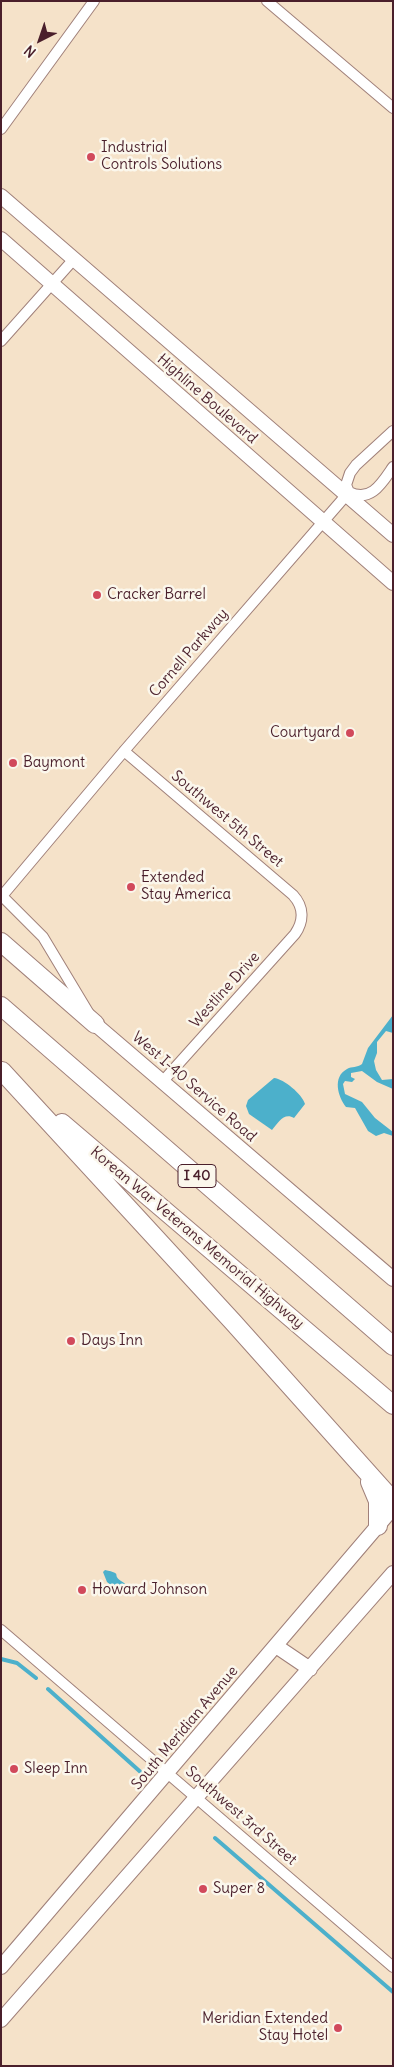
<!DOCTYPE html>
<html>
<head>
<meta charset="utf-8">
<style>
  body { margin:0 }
  #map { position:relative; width:394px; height:2067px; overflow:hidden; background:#f5e2c9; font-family:Delius,sans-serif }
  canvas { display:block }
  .frame { position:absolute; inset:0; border:2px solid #4a1f2b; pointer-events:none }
  .north { position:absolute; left:15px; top:15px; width:50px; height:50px; -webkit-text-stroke:4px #fbf7ec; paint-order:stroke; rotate:221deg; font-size:14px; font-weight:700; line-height:20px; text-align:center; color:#4a1f2b }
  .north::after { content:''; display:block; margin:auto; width:18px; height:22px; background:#4a1f2b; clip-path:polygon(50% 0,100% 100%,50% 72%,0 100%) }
</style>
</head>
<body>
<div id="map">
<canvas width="394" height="2067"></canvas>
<div class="frame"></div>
<div class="north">N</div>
</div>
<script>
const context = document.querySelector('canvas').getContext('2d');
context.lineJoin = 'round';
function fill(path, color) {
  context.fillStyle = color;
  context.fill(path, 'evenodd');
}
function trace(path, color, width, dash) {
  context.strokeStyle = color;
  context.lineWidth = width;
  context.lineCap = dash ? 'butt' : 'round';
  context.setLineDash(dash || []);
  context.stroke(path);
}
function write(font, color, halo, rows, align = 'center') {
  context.font = font + ' Delius,sans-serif';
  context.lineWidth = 5;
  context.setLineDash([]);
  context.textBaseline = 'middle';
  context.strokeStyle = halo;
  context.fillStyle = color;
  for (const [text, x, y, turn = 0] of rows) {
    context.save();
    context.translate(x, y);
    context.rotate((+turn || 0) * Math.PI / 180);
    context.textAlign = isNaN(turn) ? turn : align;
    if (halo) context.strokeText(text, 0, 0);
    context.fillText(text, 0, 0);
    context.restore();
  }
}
fill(new Path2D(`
  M393 1015V1033L386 1031 377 1042V1053L374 1061 376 1070 382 1080 393 1079V1089L377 1082 362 1071 351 1073V1077L355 1079 352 1082 345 1081 343 1084 345 1094 362 1102 375 1118 393 1132V1136L384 1133 376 1136 368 1131 355 1108 346 1107C338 1097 332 1077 347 1069 352 1066 357 1068 362 1064L368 1048Z
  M274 1078C284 1079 302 1094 305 1104L294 1118C284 1112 278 1123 272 1130L249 1114 246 1106 248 1100Z
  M105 1570C124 1574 111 1574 121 1581 124 1583 126 1584 128 1587L127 1591 120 1592 107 1582 103 1572Z`), '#4cb0cb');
trace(new Path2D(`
  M1 1659 17 1663 36 1678
  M48 1689 145 1776
  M215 1838 393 1992`), '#4cb0cb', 4);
const street = new Path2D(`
  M267 1 393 108
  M1 129 94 1
  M1 341 74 259
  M349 492 346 485 350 473 356 465 393 431
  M349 492C371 503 382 483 393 467
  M124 751 293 895C304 907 304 921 295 934L163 1081
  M1 895 43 937 88 1012
  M2 896 124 751 349 492
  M1 1630 393 1967`);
const secondary = new Path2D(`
  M1 196 393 535
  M1 239 393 583
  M95 1024 393 1279
  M276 1646 310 1669
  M1 1967 393 1508
  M1 2020 393 1573`);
const highway = new Path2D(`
  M1 942 95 1024
  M1 1006 393 1346
  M2 1071 233 1322 393 1501
  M62 1123 393 1405
  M370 1482 378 1501V1526`);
trace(street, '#a0807a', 12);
trace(secondary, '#a0807a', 16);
trace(highway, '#a0807a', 20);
trace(street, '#fff', 10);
trace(secondary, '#fff', 14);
trace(highway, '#fff', 18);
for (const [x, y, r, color] of [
  [91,157,5,"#d1495b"],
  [97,595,5,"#d1495b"],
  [350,733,5,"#d1495b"],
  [13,763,5,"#d1495b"],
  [131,887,5,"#d1495b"],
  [71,1341,5,"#d1495b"],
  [82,1590,5,"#d1495b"],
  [14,1769,5,"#d1495b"],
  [203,1889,5,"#d1495b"],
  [338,2028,5,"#d1495b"]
]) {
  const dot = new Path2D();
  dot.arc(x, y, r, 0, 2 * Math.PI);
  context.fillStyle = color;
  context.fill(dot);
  trace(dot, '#fbf7ec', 2);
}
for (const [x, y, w] of [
  [197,1176,38]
]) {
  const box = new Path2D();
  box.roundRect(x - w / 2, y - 11.5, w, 23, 4);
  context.fillStyle = '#fbf7ec';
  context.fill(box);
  trace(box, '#4a1f2b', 1);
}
write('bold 14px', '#4a1f2b', null, [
  ["I 40",197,1176]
]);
write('15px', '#4a1f2b', '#fbf7ec', [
  ["Industrial",101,148],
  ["Controls Solutions",101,165],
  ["Cracker Barrel",107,595],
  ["Courtyard",340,733,"right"],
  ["Baymont",23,763],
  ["Extended",141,878],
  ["Stay America",141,895],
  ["Days Inn",81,1341],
  ["Howard Johnson",92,1590],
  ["Sleep Inn",24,1769],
  ["Super 8",213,1889],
  ["Meridian Extended",328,2019,"right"],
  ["Stay Hotel",328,2036,"right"]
], 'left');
write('15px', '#4a1f2b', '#fbf7ec', [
  ["Highline Boulevard",207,399,41],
  ["Cornell Parkway",189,653,-49],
  ["Southwest 5th Street",227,819,40],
  ["Westline Drive",225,990,-48],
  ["West I-40 Service Road",194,1087,41],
  ["Korean War Veterans Memorial Highway",197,1238,40],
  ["South Meridian Avenue",185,1728,-50],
  ["Southwest 3rd Street",241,1816,41]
]);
</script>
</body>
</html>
